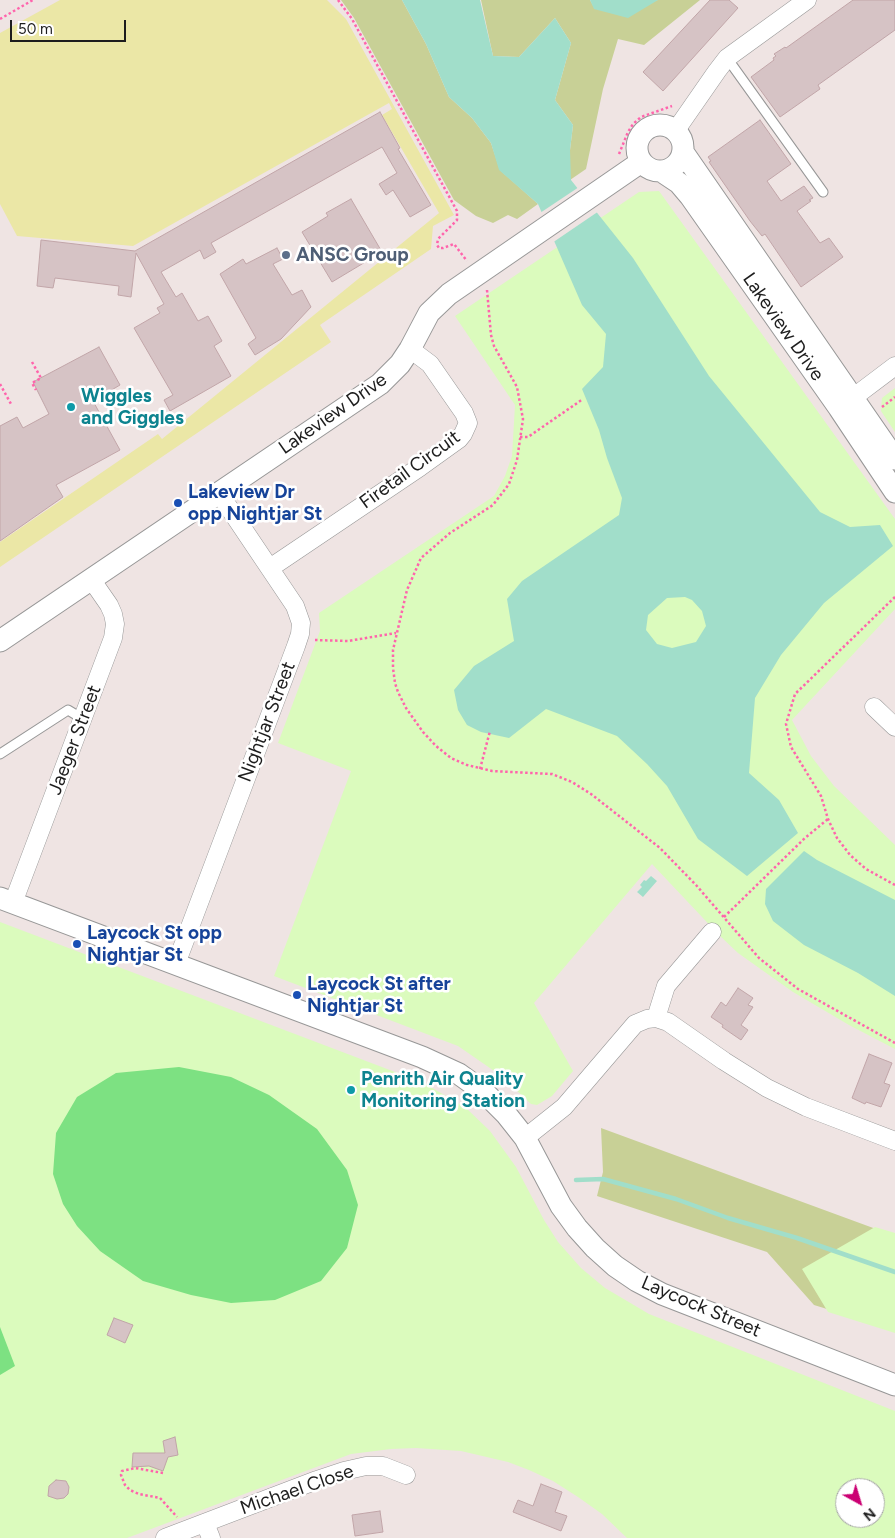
<!DOCTYPE html>
<style>
body{margin:0}
#map{position:relative;width:895px;height:1538px;overflow:hidden;background:#efe4e3;font-family:Figtree,sans-serif}
canvas{display:block}
.north{position:absolute;left:835px;top:1478px;width:50px;height:50px;box-sizing:border-box;background:#fff;border:1px solid #a5a5a5;border-radius:50%;rotate:141deg;font-size:14px;font-weight:700;line-height:20px;text-align:center;color:#1d1d1d}
.north::after{content:'';display:block;margin:auto;width:18px;height:22px;background:#cb0073;clip-path:polygon(50% 0,100% 100%,50% 72%,0 100%)}
.scale{position:absolute;left:10px;top:20px;width:116px;height:22px;box-sizing:border-box;border:2px solid #1d1d1d;border-top:0;padding-left:6px;font-size:15px;line-height:18px;white-space:nowrap;color:#1d1d1d;-webkit-text-stroke:4px #fff;paint-order:stroke}
</style>
<div id="map">
<canvas width="895" height="1538"></canvas>
<div class="north">N</div>
<div class="scale">50 m</div>
</div>
<script>
const c = document.querySelector('canvas').getContext('2d');
c.lineJoin = 'round';
function fill(path, color) {
  c.fillStyle = color;
  c.fill(path, 'evenodd');
}
function poly(rows) {
  const path = new Path2D();
  for (const r of rows) {
    if (r.length === 3) {
      path.moveTo(r[0] + r[2], r[1]);
      path.arc(r[0], r[1], r[2], 0, 2 * Math.PI);
      continue;
    }
    path.moveTo(r[0], r[1]);
    for (let i = 2; i < r.length; i += 2) path.lineTo(r[i], r[i + 1]);
  }
  return path;
}
function strokePath(path, color, width, dash) {
  c.strokeStyle = color;
  c.lineWidth = width;
  c.lineCap = dash ? 'butt' : 'round';
  c.setLineDash(dash || []);
  c.stroke(path);
}
function label(font, color, halo, rows, align = 'center') {
  c.font = font + ' Figtree,sans-serif';
  c.lineWidth = 5;
  c.setLineDash([]);
  c.textBaseline = 'middle';
  c.strokeStyle = halo;
  c.fillStyle = color;
  for (const [text, x, y, turn = 0] of rows) {
    c.save();
    c.translate(x, y);
    c.rotate((+turn || 0) * Math.PI / 180);
    c.textAlign = isNaN(turn) ? turn : align;
    if (halo) c.strokeText(text, 0, 0);
    c.fillText(text, 0, 0);
    c.restore();
  }
}
fill(poly([
 [60,0,327,0,346,19,454,215,433,226,431,249,320,325,331,342,0,567,0,542,158,434,162,439,439,213,382,115,392,109,389,103,133,246,17,236,0,204,0,33]
]), '#ebe7a6');
fill(poly([
 [341,0,402,0,426,44,449,97,472,118,491,143,500,170,538,204,517,219,508,215,493,223,476,216,454,200,354,18],
 [481,0,590,0,595,9,658,0,700,0,644,45,618,39,603,89,586,169,570,180,570,150,573,125,555,100,571,43,555,18,519,57,493,56],
 [601,1128,895,1236,895,1330,814,1305,767,1252,597,1196,603,1172]
]), '#c8d096');
fill(poly([
 [659,191,895,519,895,609,792,720,811,756,834,786,895,845,895,1049,849,1025,793,992,738,953,719,935,652,864,534,1003,573,1071,552,1096,537,1105,531,1104,500,1075,458,1046,274,976,351,771,278,743,320,631,319,613,494,496,505,476,512,456,515,405,455,316,639,192],
 [895,388,895,432,881,411,882,398],
 [0,922,424,1083,466,1108,490,1131,516,1167,544,1220,558,1242,581,1268,605,1288,649,1314,895,1411,895,1538,627,1538,602,1514,578,1497,553,1481,529,1470,508,1462,461,1451,416,1448,391,1449,351,1454,127,1538,0,1538],
 [845,1488,875,1488,875,1518,845,1518],
 [875,1227,895,1233,895,1333,828,1312,802,1269]
]), '#dbfbbd');
fill(poly([
 [179,1067,231,1077,269,1095,317,1129,347,1170,358,1205,347,1248,321,1281,275,1300,231,1303,191,1295,143,1281,100,1251,77,1226,63,1204,53,1174,56,1133,77,1097,116,1073],
 [0,1327,15,1366,0,1375]
]), '#7de182');
fill(poly([
 [402,0,480,0,493,56,519,57,555,18,571,43,555,100,573,125,570,150,571,180,633,258,709,376,820,512,850,527,880,525,893,546,824,603,781,655,755,698,749,773,779,800,798,833,747,876,698,839,667,786,647,764,617,736,546,709,509,738,481,732,467,725,458,710,454,690,474,666,514,641,507,599,522,581,619,515,622,498,607,458,599,430,582,389,603,367,606,334,582,305,538,204,499,170,491,143,472,118,449,97,426,44],
 [685,597,692,600,702,611,706,626,696,642,672,648,657,644,646,630,648,615,667,598],
 [590,0,658,0,628,18,594,9],
 [804,851,817,860,895,900,895,996,858,973,804,945,773,921,765,904,766,889],
 [651,876,657,881,643,897,637,892,642,887,640,885,644,880,646,881]
]), '#a1deca');
fill(poly([
 [579,187,599,211,552,243,540,213]
]), '#efe4e3');
strokePath(poly([
 [576,1180,603,1179,676,1199,728,1218,797,1238,895,1272]
]), '#a1deca', 4.5);
const building = poly([
 [710,0,729,0,738,8,663,91,643,72,710,0],
 [853,0,895,0,895,30,818,85,820,89,780,117,751,77,774,60,773,58,776,56,774,54,785,47,786,48,853,0],
 [380,112,400,148,398,149,431,205,410,217,393,190,386,195,379,184,397,173,382,147,211,243,216,252,204,259,200,250,161,272,176,297,182,293,198,321,208,316,222,341,214,346,231,376,170,411,164,400,173,395,134,328,160,313,157,308,164,304,136,253,131,297,118,295,119,286,55,278,53,288,37,286,41,240,135,251,380,112],
 [760,120,791,164,767,181,781,201,804,186,813,198,809,200,811,201,797,211,820,243,829,238,843,257,801,287,765,234,762,236,750,221,709,162,711,161,708,157,760,120],
 [351,199,382,252,332,282,302,232,328,216,326,213,351,199],
 [277,248,283,259,273,264,292,295,302,290,311,307,281,339,255,355,248,344,256,338,220,274,243,259,246,264,277,248],
 [99,347,120,385,93,401,120,450,56,485,63,497,0,541,0,426,17,417,23,428,49,414,33,382,99,347],
 [738,988,753,998,748,1005,753,1007,741,1025,748,1030,741,1040,722,1027,723,1025,711,1017,721,1002,726,1006,738,988],
 [869,1054,892,1063,884,1083,890,1085,881,1107,866,1102,865,1104,852,1098,869,1054],
 [114,1318,133,1325,125,1343,107,1335,114,1318],
 [175,1437,178,1455,168,1457,163,1471,149,1466,132,1467,133,1453,165,1453,163,1441,175,1437],
 [56,1480,66,1481,69,1487,68,1494,64,1498,57,1499,48,1496,49,1486,56,1480],
 [541,1484,562,1492,555,1512,567,1516,561,1531,513,1512,518,1500,533,1506,541,1484],
 [380,1511,383,1532,355,1536,352,1515,380,1511]
]);
fill(building, '#d6c3c5');
strokePath(building, '#c1a5a8', 1);
const service = poly([
 [727,58,823,192],
 [0,754,68,710,83,719]
]);
const minor = poly([
 [676,130,717,71,727,58,807,0],
 [842,406,895,366],
 [270,568,420,467,459,439,463,434,468,423,464,413,430,364,410,349],
 [874,707,895,727],
 [13,903,113,638,115,624,113,614,109,605,91,579],
 [176,964,296,646,300,634,301,623,295,606,219,493],
 [656,1018,666,986,712,932],
 [525,1138,564,1107,635,1024,647,1019,656,1018,668,1022,724,1061,767,1088,806,1107,895,1141],
 [205,1523,211,1538],
 [165,1538,317,1480,344,1471,366,1466,383,1466,406,1475]
]);
const tertiary = poly([
 [660,148,23],
 [683,152,895,459],
 [661,171,679,183,690,196,839,408,895,492],
 [0,641,380,384,400,364,410,349,429,313,449,294,641,162],
 [0,898,422,1057,459,1074,484,1092,506,1114,525,1138,561,1206,577,1228,595,1248,615,1266,637,1281,662,1294,895,1385]
]);
strokePath(service, '#979797', 11);
strokePath(minor, '#979797', 19);
strokePath(tertiary, '#979797', 23);
strokePath(poly([
 [338,0,352,19,457,211,457,220,438,239,437,245,439,248,443,248,454,244,467,261],
 [0,19,33,0],
 [619,154,628,132,633,124,641,117,672,106],
 [487,290,491,335,494,346,517,387,523,419,517,460,509,484,493,505,450,533,421,558,407,590,393,650,393,668,395,683,398,692,406,708,423,732,436,746,451,758,467,765,492,771,552,774,572,782,591,794,660,848,696,885,759,958,798,989,895,1043],
 [32,362,41,378,32,383,36,390],
 [0,384,11,404],
 [882,407,895,397],
 [520,437,528,437,583,399],
 [895,597,795,694,786,724,791,747,821,796,828,819,837,838,850,855,866,869,895,885],
 [315,640,348,641,396,633],
 [480,769,490,731],
 [724,917,805,838,828,819],
 [163,1473,135,1468,122,1471,121,1475,125,1485,130,1490,139,1494,160,1498,177,1517]
]), '#ff64ac', 2.5, [2.5, 2.5]);
strokePath(service, '#fff', 9);
strokePath(minor, '#fff', 18);
strokePath(tertiary, '#fff', 21);
for (const [x, y, r, color] of [
 [286,255,5,"#5c6f8a"],
 [71,407,5,"#0f9aa8"],
 [178,503,5,"#1a4fb4"],
 [77,944,5,"#1a4fb4"],
 [297,995,5,"#1a4fb4"],
 [351,1090,5,"#0f9aa8"]
]) {
  const dot = new Path2D();
  dot.arc(x, y, r, 0, 2 * Math.PI);
  c.fillStyle = color;
  c.fill(dot);
  strokePath(dot, '#fff', 2);
}
label('bold 19px', '#4e5e75', '#fff', [
 ["ANSC Group",296,255]
], 'left');
label('19px', '#1d1d1d', '#fff', [
 ["Lakeview Drive",783,327,55],
 ["Lakeview Drive",333,414,-35],
 ["Firetail Circuit",410,470,-36],
 ["Nightjar Street",267,722,-69],
 ["Jaeger Street",75,740,-69],
 ["Laycock Street",701,1307,23],
 ["Michael Close",297,1490,-19]
]);
label('bold 19px', '#0d838f', '#fff', [
 ["Wiggles",81,396],
 ["and Giggles",81,418],
 ["Penrith Air Quality",361,1079],
 ["Monitoring Station",361,1101]
], 'left');
label('bold 19px', '#164399', '#fff', [
 ["Lakeview Dr",188,492],
 ["opp Nightjar St",188,514],
 ["Laycock St opp",87,933],
 ["Nightjar St",87,955],
 ["Laycock St after",307,984],
 ["Nightjar St",307,1006]
], 'left');
</script>
